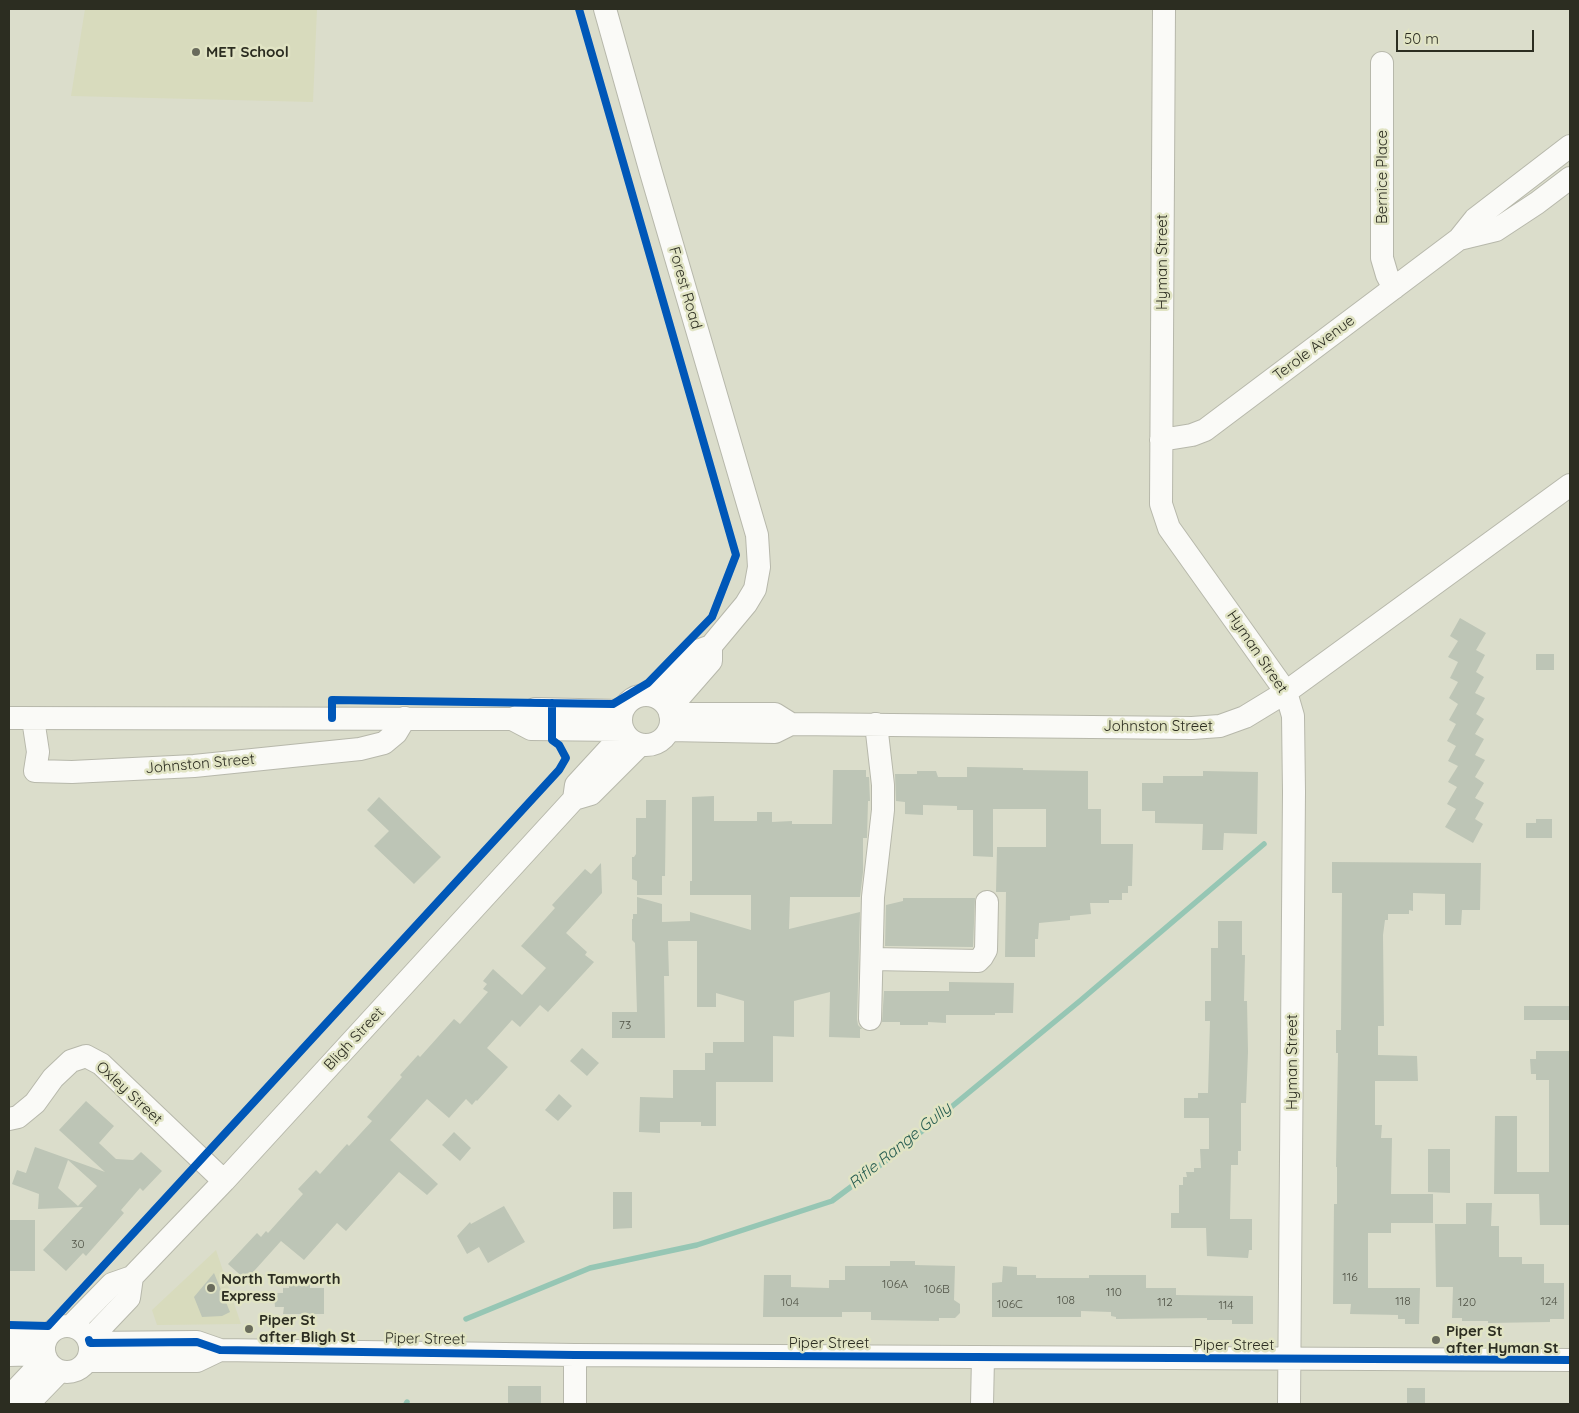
<!DOCTYPE html>
<style>
body{margin:0}
#map{position:relative;width:1579px;height:1413px;overflow:hidden;background:#dbddcb;font-family:Quicksand,sans-serif}
canvas{display:block}
.frame{position:absolute;inset:0;border:10px solid #2c2d21;pointer-events:none}
.scale{position:absolute;left:1396px;top:30px;width:138px;height:22px;box-sizing:border-box;border:2px solid #2c2d21;border-top:0;padding-left:6px;font-size:15px;line-height:18px;white-space:nowrap;color:#2c2d21;-webkit-text-stroke:4px #e1e4c4;paint-order:stroke}
</style>
<div id="map">
<canvas width="1579" height="1413"></canvas>
<div class="frame"></div>
<div class="scale">50 m</div>
</div>
<script>
const c = document.querySelector('canvas').getContext('2d');
c.lineJoin = 'round';
function fill(path, color) {
  c.fillStyle = color;
  c.fill(path, 'evenodd');
}
function poly(rows) {
  const path = new Path2D();
  for (const r of rows) {
    if (r.length === 3) {
      path.moveTo(r[0] + r[2], r[1]);
      path.arc(r[0], r[1], r[2], 0, 2 * Math.PI);
      continue;
    }
    path.moveTo(r[0], r[1]);
    for (let i = 2; i < r.length; i += 2) path.lineTo(r[i], r[i + 1]);
  }
  return path;
}
function strokePath(path, color, width, dash) {
  c.strokeStyle = color;
  c.lineWidth = width;
  c.lineCap = dash ? 'butt' : 'round';
  c.setLineDash(dash || []);
  c.stroke(path);
}
function label(font, color, halo, rows, align = 'center') {
  c.font = font + ' Quicksand,sans-serif';
  c.lineWidth = 5;
  c.setLineDash([]);
  c.textBaseline = 'middle';
  c.strokeStyle = halo;
  c.fillStyle = color;
  for (const [text, x, y, turn = 0] of rows) {
    c.save();
    c.translate(x, y);
    c.rotate((+turn || 0) * Math.PI / 180);
    c.textAlign = isNaN(turn) ? turn : align;
    if (halo) c.strokeText(text, 0, 0);
    c.fillText(text, 0, 0);
    c.restore();
  }
}
fill(poly([
 [85,9,317,9,313,102,71,96],
 [216,1250,241,1324,157,1325,152,1310]
]), '#d8dbbd');
strokePath(poly([
 [466,1319,590,1268,697,1245,832,1201,887,1160,1081,1000,1264,844],
 [406,1404,407,1402]
]), '#96c6b4', 5.5);
fill(poly([
 [1460,618,1486,633,1476,650,1485,655,1476,672,1484,677,1475,693,1485,698,1476,714,1484,719,1475,734,1484,739,1475,755,1485,760,1475,777,1484,783,1475,798,1484,803,1475,819,1483,824,1473,843,1445,827,1456,809,1447,804,1457,787,1448,782,1458,766,1448,761,1456,746,1447,741,1456,724,1449,720,1458,704,1449,698,1458,682,1450,678,1458,662,1448,657,1458,641,1450,636],
 [1536,654,1554,654,1554,670,1536,670],
 [967,767,1023,768,1023,770,1088,771,1088,809,1101,809,1101,844,1133,844,1132,886,1128,886,1128,893,1122,893,1122,900,1109,900,1109,903,1090,903,1091,914,1070,916,1070,920,1039,923,1038,939,1035,939,1035,957,1005,957,1006,892,996,892,997,847,1046,847,1046,809,993,809,993,857,973,856,973,810,957,810,957,806,923,805,923,815,905,814,905,802,896,801,895,774,917,774,917,771,936,771,938,777,967,777],
 [833,770,866,770,866,777,869,777,870,801,868,801,867,838,863,838,863,872,860,897,790,897,789,929,860,912,857,1019,858,1025,862,1029,860,1029,860,1038,829,1037,830,992,794,1001,794,1037,773,1036,773,1082,716,1082,716,1126,701,1126,701,1122,660,1122,660,1133,639,1132,640,1097,673,1098,673,1070,705,1070,705,1053,713,1053,713,1042,744,1042,744,1001,716,993,716,1007,697,1007,697,941,668,941,669,976,664,976,665,1038,612,1038,612,1012,637,1012,635,943,632,940,632,919,633,919,633,914,637,914,637,897,662,904,662,922,690,921,690,912,751,930,751,895,690,895,690,881,692,881,692,797,714,796,714,821,757,821,757,812,772,812,772,822,792,821,792,824,832,824],
 [1203,771,1258,772,1257,834,1224,833,1223,850,1202,850,1203,824,1155,823,1155,811,1142,811,1142,783,1163,783,1163,776,1203,776],
 [379,797,441,857,414,884,374,846,389,831,367,810],
 [646,800,666,800,665,876,662,876,662,895,637,895,637,881,632,879,632,857,634,857,636,854,636,818,646,818],
 [1536,819,1552,819,1552,838,1526,838,1526,823,1536,823],
 [1332,862,1481,863,1480,910,1462,910,1461,925,1445,925,1445,894,1413,893,1413,911,1409,910,1409,914,1388,914,1388,920,1385,920,1383,935,1384,1026,1378,1026,1378,1055,1417,1056,1418,1081,1375,1081,1375,1125,1382,1125,1381,1138,1392,1138,1391,1194,1433,1194,1433,1223,1391,1223,1391,1233,1368,1233,1368,1288,1420,1288,1419,1324,1405,1324,1405,1319,1398,1319,1398,1315,1350,1314,1351,1304,1333,1304,1334,1204,1337,1204,1337,1167,1336,1167,1338,1053,1336,1053,1336,1030,1341,1030,1342,893,1332,893],
 [601,863,602,893,566,933,587,952,585,955,594,962,548,1012,540,1005,520,1027,512,1020,487,1048,508,1067,477,1101,476,1100,472,1105,466,1099,449,1118,427,1099,390,1140,438,1184,427,1195,399,1172,346,1231,337,1223,304,1260,281,1241,246,1280,228,1264,257,1233,261,1237,266,1231,268,1233,303,1194,298,1189,316,1170,320,1174,347,1144,349,1146,372,1121,367,1117,402,1077,400,1075,418,1055,420,1057,454,1019,460,1024,488,992,483,989,487,984,483,981,493,969,522,995,546,968,521,946,555,908,552,905,585,869,591,874],
 [903,898,975,898,973,947,885,946,886,905,903,901],
 [1218,921,1242,921,1242,955,1245,955,1244,1001,1247,1001,1248,1052,1246,1103,1241,1103,1241,1151,1238,1151,1238,1165,1231,1165,1230,1219,1252,1219,1252,1250,1249,1250,1248,1258,1207,1256,1206,1228,1171,1228,1171,1213,1179,1213,1179,1185,1183,1185,1183,1177,1187,1177,1186,1172,1194,1172,1194,1168,1201,1168,1200,1149,1209,1149,1209,1118,1184,1118,1184,1098,1198,1098,1198,1093,1208,1093,1210,1021,1205,1021,1205,1001,1211,1001,1211,948,1218,948],
 [949,982,1014,983,1013,1013,995,1013,995,1015,946,1015,946,1023,928,1022,928,1025,900,1025,900,1022,882,1022,884,991,949,991],
 [1524,1006,1570,1006,1570,1020,1524,1020],
 [582,1048,599,1063,587,1076,570,1061],
 [1536,1051,1570,1051,1570,1225,1540,1225,1539,1194,1494,1194,1495,1116,1517,1116,1517,1172,1549,1172,1549,1080,1536,1080,1536,1074,1531,1074,1530,1059,1536,1059],
 [559,1094,572,1106,558,1121,545,1110],
 [86,1101,114,1126,99,1143,116,1159,133,1160,141,1152,162,1171,143,1191,140,1188,121,1210,124,1213,86,1256,83,1253,66,1271,43,1250,83,1207,38,1209,39,1194,12,1184,17,1170,26,1173,35,1147,105,1172,59,1130],
 [68,1160,97,1186,78,1206,58,1188],
 [454,1132,471,1148,460,1161,442,1145],
 [1428,1149,1450,1149,1450,1193,1428,1192],
 [613,1192,632,1192,632,1228,613,1229],
 [1466,1203,1492,1203,1491,1226,1499,1226,1499,1257,1522,1257,1522,1264,1544,1264,1544,1283,1564,1283,1564,1319,1550,1319,1550,1322,1488,1323,1488,1321,1462,1321,1462,1318,1452,1318,1453,1287,1436,1287,1435,1224,1466,1224],
 [504,1206,525,1242,488,1263,479,1247,467,1254,457,1236,470,1222,471,1224],
 [10,1220,35,1220,35,1271,10,1271],
 [890,1261,915,1261,915,1265,955,1266,954,1300,960,1304,960,1313,955,1318,939,1318,939,1321,871,1320,871,1312,842,1312,842,1317,763,1317,764,1275,791,1275,791,1287,829,1288,829,1280,845,1280,845,1266,890,1266],
 [1003,1266,1017,1267,1017,1275,1036,1275,1036,1278,1089,1278,1089,1275,1146,1275,1146,1288,1176,1288,1176,1295,1253,1296,1253,1324,1232,1324,1232,1320,1207,1320,1207,1318,1116,1319,1116,1317,1111,1316,1111,1312,1081,1311,1081,1317,992,1317,992,1283,1002,1282],
 [214,1273,230,1312,222,1316,202,1317,194,1297],
 [289,1284,310,1284,310,1288,324,1288,324,1314,283,1314,284,1307,275,1307,274,1293,283,1293,283,1288,289,1288],
 [508,1386,541,1386,541,1404,508,1404],
 [1407,1388,1425,1388,1425,1404,1407,1404]
]), '#bdc5b6');
const minor = poly([
 [605,9,650,169,757,535,759,567,755,589,746,604,711,646,697,651,654,696],
 [1164,9,1161,504,1169,528,1286,692,1293,716,1294,792,1289,1404],
 [1382,63,1382,258,1387,275,1394,288],
 [1459,239,1496,230,1537,203,1570,178],
 [1161,440,1192,435,1205,430,1459,239,1475,219,1570,146],
 [646,720,25],
 [669,709,711,661,711,646],
 [670,714,775,714,791,724],
 [9,718,512,719,535,709,622,711],
 [33,719,38,752,35,771,72,772,194,766,360,749,384,743,396,733,405,718],
 [512,719,531,729,622,730],
 [669,730,775,732,791,724,1192,728,1220,726,1245,717,1286,692,1570,485],
 [574,799,576,785,611,747,624,734],
 [873,959,978,961,982,957,986,950,987,902],
 [870,1019,873,897,883,810,883,785,876,724],
 [9,1119,18,1117,35,1103,53,1078,71,1061,86,1056,101,1064,224,1181],
 [67,1349,23],
 [71,1326,112,1284,132,1277,224,1181,574,799,591,794,640,745],
 [9,1338,47,1337],
 [89,1340,129,1298,132,1277],
 [90,1343,197,1342,220,1350,575,1355,1570,1360],
 [9,1355,44,1354],
 [87,1361,197,1361,220,1350],
 [9,1400,10,1396,46,1358],
 [28,1404,60,1371],
 [575,1404,575,1355],
 [982,1404,983,1358]
]);
strokePath(minor, '#b7b8ab', 24);
strokePath(minor, '#fafaf7', 22);
strokePath(poly([
 [332,718,332,700,613,704,648,683,712,617,736,555,579,9],
 [9,1325,48,1326,559,770,566,758,559,745,552,740,552,703],
 [89,1340,90,1343,197,1342,220,1350,575,1355,1570,1360]
]), '#0057b8', 8);
for (const [x, y, r, color] of [
 [196,52,5,"#696b5c"],
 [211,1288,5,"#696b5c"],
 [249,1329,5,"#696b5c"],
 [1436,1340,5,"#696b5c"]
]) {
  const dot = new Path2D();
  dot.arc(x, y, r, 0, 2 * Math.PI);
  c.fillStyle = color;
  c.fill(dot);
  strokePath(dot, '#e1e4c4', 2);
}
label('12px', '#505346', null, [
 ["73",625,1025],
 ["30",78,1244],
 ["116",1350,1277],
 ["106A",895,1284],
 ["106B",937,1289],
 ["110",1114,1292],
 ["108",1066,1300],
 ["118",1403,1301],
 ["124",1549,1301],
 ["104",790,1302],
 ["112",1165,1302],
 ["120",1467,1302],
 ["106C",1010,1304],
 ["114",1226,1305]
]);
label('bold 15px', '#2c2d21', '#e1e4c4', [
 ["MET School",206,52],
 ["North Tamworth",221,1279],
 ["Express",221,1296],
 ["Piper St",259,1320],
 ["after Bligh St",259,1337],
 ["Piper St",1446,1331],
 ["after Hyman St",1446,1348]
], 'left');
label('15px', '#2c2d21', '#e1e4c4', [
 ["Bernice Place",1382,177,-90],
 ["Hyman Street",1162,262,-90],
 ["Forest Road",685,288,74],
 ["Terole Avenue",1314,348,-37],
 ["Hyman Street",1257,652,56],
 ["Johnston Street",1158,726],
 ["Johnston Street",200,764,-5],
 ["Bligh Street",354,1039,-47],
 ["Hyman Street",1292,1062,-90],
 ["Oxley Street",129,1093,43],
 ["Piper Street",425,1339,1],
 ["Piper Street",829,1343],
 ["Piper Street",1234,1345]
]);
label('italic 16px', '#255c50', '#e1e4c4', [
 ["Rifle Range Gully",900,1146,-39]
]);
</script>
